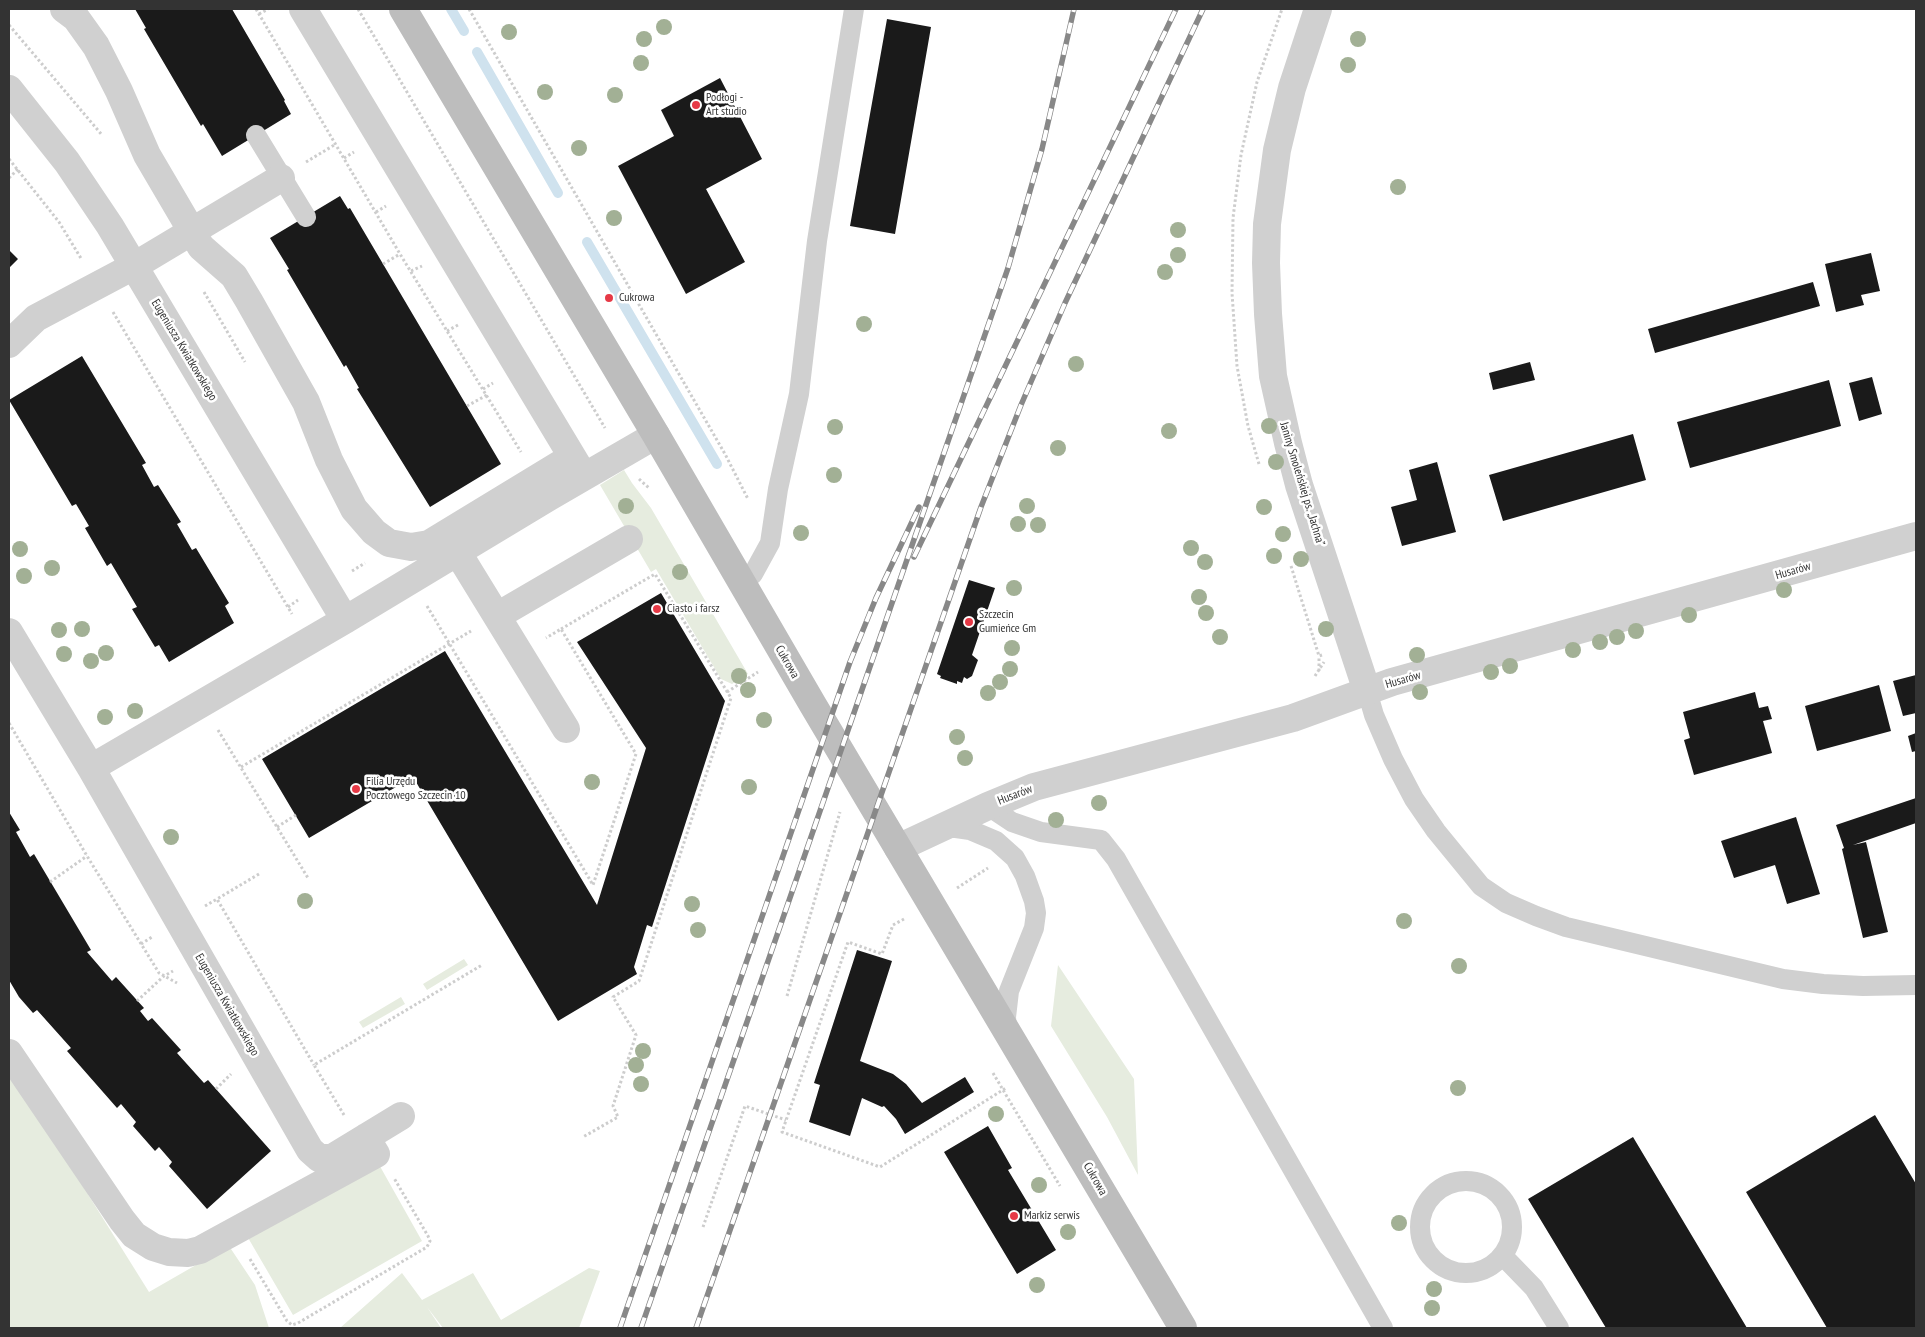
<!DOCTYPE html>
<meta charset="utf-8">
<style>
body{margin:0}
#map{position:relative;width:1925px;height:1337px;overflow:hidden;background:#fff;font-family:"PT Sans Narrow",sans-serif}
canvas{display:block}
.frame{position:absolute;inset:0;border:10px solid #333;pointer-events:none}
</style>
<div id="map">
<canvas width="1925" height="1337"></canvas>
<div class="frame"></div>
</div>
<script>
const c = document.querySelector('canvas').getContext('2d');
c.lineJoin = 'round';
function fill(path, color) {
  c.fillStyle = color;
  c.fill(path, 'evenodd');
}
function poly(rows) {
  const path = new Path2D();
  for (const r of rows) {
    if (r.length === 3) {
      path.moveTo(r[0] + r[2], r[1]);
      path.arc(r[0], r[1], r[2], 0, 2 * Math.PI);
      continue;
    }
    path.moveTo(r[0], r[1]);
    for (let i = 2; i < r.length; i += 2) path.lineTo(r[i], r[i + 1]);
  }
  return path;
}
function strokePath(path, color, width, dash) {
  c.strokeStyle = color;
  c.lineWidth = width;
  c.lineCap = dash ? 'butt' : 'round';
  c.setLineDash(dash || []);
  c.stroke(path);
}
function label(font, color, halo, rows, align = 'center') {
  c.font = font + ' "PT Sans Narrow",sans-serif';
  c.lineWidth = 5;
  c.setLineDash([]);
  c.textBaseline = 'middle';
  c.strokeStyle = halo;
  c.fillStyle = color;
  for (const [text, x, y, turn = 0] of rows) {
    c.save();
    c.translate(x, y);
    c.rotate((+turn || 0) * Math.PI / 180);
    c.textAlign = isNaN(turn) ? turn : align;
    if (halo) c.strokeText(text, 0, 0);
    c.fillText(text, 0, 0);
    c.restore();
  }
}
fill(poly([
 [624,470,632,483,651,508,748,674,732,684,721,679,656,569,651,572,600,485],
 [464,959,468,965,427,990,423,984],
 [1058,965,1134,1079,1138,1175,1107,1117,1051,1026],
 [401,997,405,1004,363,1028,359,1022],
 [9,1068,149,1292,229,1246,255,1285,269,1328,9,1328],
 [377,1161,422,1241,293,1315,247,1236],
 [589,1268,600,1271,579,1328,443,1328,427,1307,441,1328,340,1328,402,1273,422,1300,473,1273,501,1320]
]), '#e6ecdf');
strokePath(poly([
 [451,9,464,31],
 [477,52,558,193],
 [587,242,717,464]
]), '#cfe2ee', 10);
fill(poly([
 [135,9,232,9,285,100,284,101,291,114,222,156,203,124,201,126,144,29,146,28],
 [887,19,931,27,895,234,850,226],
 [720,78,762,159,706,189,745,262,686,294,618,166,674,136,661,110],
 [340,196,348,209,350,208,501,464,430,507,357,389,359,388,346,365,344,367,287,270,289,269,270,238],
 [9,250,18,259,9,268],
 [1871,253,1880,291,1861,295,1864,305,1836,312,1825,264],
 [1813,282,1820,306,1655,353,1648,329],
 [82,356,146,463,142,465,154,487,158,485,181,522,177,524,192,550,196,548,229,603,225,606,234,623,169,662,159,645,155,647,132,609,137,607,111,563,107,566,85,528,89,526,76,504,72,506,9,400],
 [1530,362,1535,380,1493,390,1489,373],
 [1872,377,1882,414,1859,421,1849,383],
 [1829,380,1841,426,1690,468,1677,422],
 [1633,434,1646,480,1503,521,1489,475],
 [1437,462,1456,532,1402,546,1391,507,1417,500,1409,470],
 [969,580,995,588,972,655,978,660,972,676,967,679,964,677,962,683,957,681,957,684,940,678,941,676,937,674],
 [661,593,725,701,652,927,647,925,634,967,637,974,558,1021,413,777,309,838,262,759,445,651,597,905,646,748,577,642],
 [1916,675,1916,713,1903,716,1893,681],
 [1879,685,1891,731,1817,751,1805,706],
 [1755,692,1759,708,1768,706,1772,719,1763,721,1772,753,1694,775,1684,740,1690,738,1683,712],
 [1916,733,1916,751,1912,752,1908,736],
 [1916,798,1916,823,1853,845,1866,842,1888,932,1863,938,1842,849,1844,848,1836,825],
 [9,812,20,830,16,832,30,857,34,854,91,950,87,952,112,981,116,977,144,1008,140,1011,148,1021,152,1018,181,1050,177,1053,204,1083,208,1080,271,1151,207,1209,169,1166,172,1162,159,1147,155,1151,133,1126,136,1122,121,1104,117,1108,67,1051,71,1048,37,1010,33,1013,19,997,9,980],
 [1796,817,1820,894,1787,904,1775,865,1734,878,1721,841],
 [857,950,892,961,860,1061,893,1074,906,1084,922,1103,965,1077,974,1092,905,1134,896,1119,884,1106,882,1107,862,1098,850,1136,809,1122,820,1085,814,1083],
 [1875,1115,1916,1184,1916,1328,1827,1328,1746,1192],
 [988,1126,1012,1168,1008,1170,1056,1250,1017,1274,944,1152],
 [1633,1137,1747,1328,1606,1328,1528,1199]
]), '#1a1a1a');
strokePath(poly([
 [256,9,400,254,521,452],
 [358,9,605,428],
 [469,9,725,454,748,499],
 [259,14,268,9],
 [9,25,102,135],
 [344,158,354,152],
 [9,159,59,222,82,260],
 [306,162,336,144],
 [9,178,18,169],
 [376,212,386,206],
 [383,264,400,254],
 [411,271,422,266],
 [204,292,245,362],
 [113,312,292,614],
 [447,331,458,325],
 [483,389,493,383],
 [467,406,487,395],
 [1259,464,1248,426,1237,366,1232,293,1233,218,1241,155,1257,82,1282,9],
 [639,479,649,488],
 [1291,566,1319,656,1322,655],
 [352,571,365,563],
 [427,606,593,885,636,754,561,629,546,638],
 [288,607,298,600],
 [561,629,655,574,731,698,639,981,613,997,636,1035,613,1106,618,1117,583,1137],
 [1319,671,1319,656],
 [1315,676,1324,662],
 [727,692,758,672],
 [9,723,87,856,159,973,177,983],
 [218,730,308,878],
 [241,767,471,631],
 [277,827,296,815],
 [259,874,217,899,314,1065],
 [50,882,87,856],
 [957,888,988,868],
 [205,906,217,899],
 [904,919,893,925,882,954,848,942,782,1132,880,1167,1006,1088],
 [141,944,152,937],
 [787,996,840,812],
 [137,1001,164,976,173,971],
 [993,1073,1060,1186],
 [216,1089,231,1074],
 [344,1115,314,1065,482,965],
 [703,1227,745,1106,786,1120],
 [250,1259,287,1321,292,1325,298,1323,427,1247,430,1241,428,1236,394,1178]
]), '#cdcdcd', 3, [2.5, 2.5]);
strokePath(poly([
 [256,135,306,217],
 [741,584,753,574,770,543,778,489,799,394,817,241,854,9],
 [1367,691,1374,715,1393,759,1414,799,1436,831,1481,886,1506,903,1536,916,1566,927,1783,979,1823,984,1863,986,1916,985],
 [988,806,1012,822,1041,832,1101,840,1116,859,1383,1328],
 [943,828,956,828,970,830,996,841,1015,858,1025,876,1034,901,1036,913,1034,928,1009,991,1006,1017,1007,1030],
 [1466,1227,46],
 [1503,1256,1534,1288,1559,1328]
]), '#d0d0d0', 20);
strokePath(poly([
 [64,9,76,18,96,46,119,91,147,155,201,247,234,276,249,301,306,402,329,460,354,509,374,532,389,543,411,547,429,544,572,457],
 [303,9,582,473],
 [1318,9,1292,88,1277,150,1267,224,1266,263,1268,314,1273,376,1288,443,1299,485,1367,691],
 [9,89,67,162,110,226,345,620],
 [9,344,36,318,134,266,281,178],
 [458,553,566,729],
 [497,616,629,539],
 [9,632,91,768,310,1150,319,1158,332,1158,401,1116],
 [91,768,345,620,549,497,656,435],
 [898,848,988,806,1034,787,1293,718,1392,682,1916,536],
 [9,1053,122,1220,134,1235,153,1247,169,1252,188,1253,200,1250,376,1154,366,1137]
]), '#d0d0d0', 28);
strokePath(poly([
 [403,9,656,435,813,705,1183,1328]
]), '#bdbdbd', 28);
const rail = poly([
 [914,557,1176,9],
 [620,1328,850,662,876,598,919,507],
 [641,1328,1008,268,1042,149,1074,9],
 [696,1328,981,507,1021,405,1065,303,1203,9]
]);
strokePath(rail, '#888', 5.5);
strokePath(rail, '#fff', 4, [11]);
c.fillStyle = '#a2b095';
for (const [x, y] of [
 [664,27],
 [509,32],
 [644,39],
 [1358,39],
 [641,63],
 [1348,65],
 [545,92],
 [615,95],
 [579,148],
 [1398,187],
 [614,218],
 [1178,230],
 [1178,255],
 [1165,272],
 [864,324],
 [1076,364],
 [1269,426],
 [835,427],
 [1169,431],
 [1058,448],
 [1276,462],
 [834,475],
 [626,506],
 [1027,506],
 [1264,507],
 [1018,524],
 [1038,525],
 [801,533],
 [1283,534],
 [1191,548],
 [20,549],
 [1274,556],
 [1301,559],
 [1205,562],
 [52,568],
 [680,572],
 [24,576],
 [1014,588],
 [1784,590],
 [1199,597],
 [1206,613],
 [1689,615],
 [82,629],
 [1326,629],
 [59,630],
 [1636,631],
 [1220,637],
 [1617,637],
 [1600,642],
 [1012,648],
 [1573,650],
 [106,653],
 [64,654],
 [1417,655],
 [91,661],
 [1510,666],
 [1010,669],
 [1491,672],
 [739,676],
 [1000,682],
 [748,690],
 [1420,692],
 [988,693],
 [135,711],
 [105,717],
 [764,720],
 [957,737],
 [965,758],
 [592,782],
 [749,787],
 [1099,803],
 [1056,820],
 [171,837],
 [305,901],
 [692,904],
 [1404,921],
 [698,930],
 [1459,966],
 [643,1051],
 [636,1065],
 [641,1084],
 [1458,1088],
 [996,1114],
 [1039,1185],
 [1399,1223],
 [1068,1232],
 [1037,1285],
 [1434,1289],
 [1432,1308]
]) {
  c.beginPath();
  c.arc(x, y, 8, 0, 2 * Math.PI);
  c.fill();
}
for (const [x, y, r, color] of [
 [696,105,5,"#e63946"],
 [609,298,5,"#e63946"],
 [657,609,5,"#e63946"],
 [969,622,5,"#e63946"],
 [356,789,5,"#e63946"],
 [1014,1216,5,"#e63946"]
]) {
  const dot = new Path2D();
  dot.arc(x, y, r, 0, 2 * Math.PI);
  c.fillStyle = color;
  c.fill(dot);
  strokePath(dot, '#fff', 2);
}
label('12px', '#333', '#fff', [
 ["Podłogi -",706,98],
 ["Art studio",706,112],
 ["Cukrowa",619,298],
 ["Ciasto i farsz",667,609],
 ["Szczecin",979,615],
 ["Gumieńce Gm",979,629],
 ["Filia Urzędu",366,782],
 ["Pocztowego Szczecin 10",366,796],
 ["Markiz serwis",1024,1216]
], 'left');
label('12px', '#333', '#fff', [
 ["Eugeniusza Kwiatkowskiego",184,350,59],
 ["Janiny Smoleńskiej ps. „Jachna”",1302,484,73],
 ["Husarów",1793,571,-16],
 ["Cukrowa",787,662,60],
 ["Husarów",1403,680,-16],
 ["Husarów",1015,795,-21],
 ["Eugeniusza Kwiatkowskiego",227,1005,60],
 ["Cukrowa",1095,1179,60]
]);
</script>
